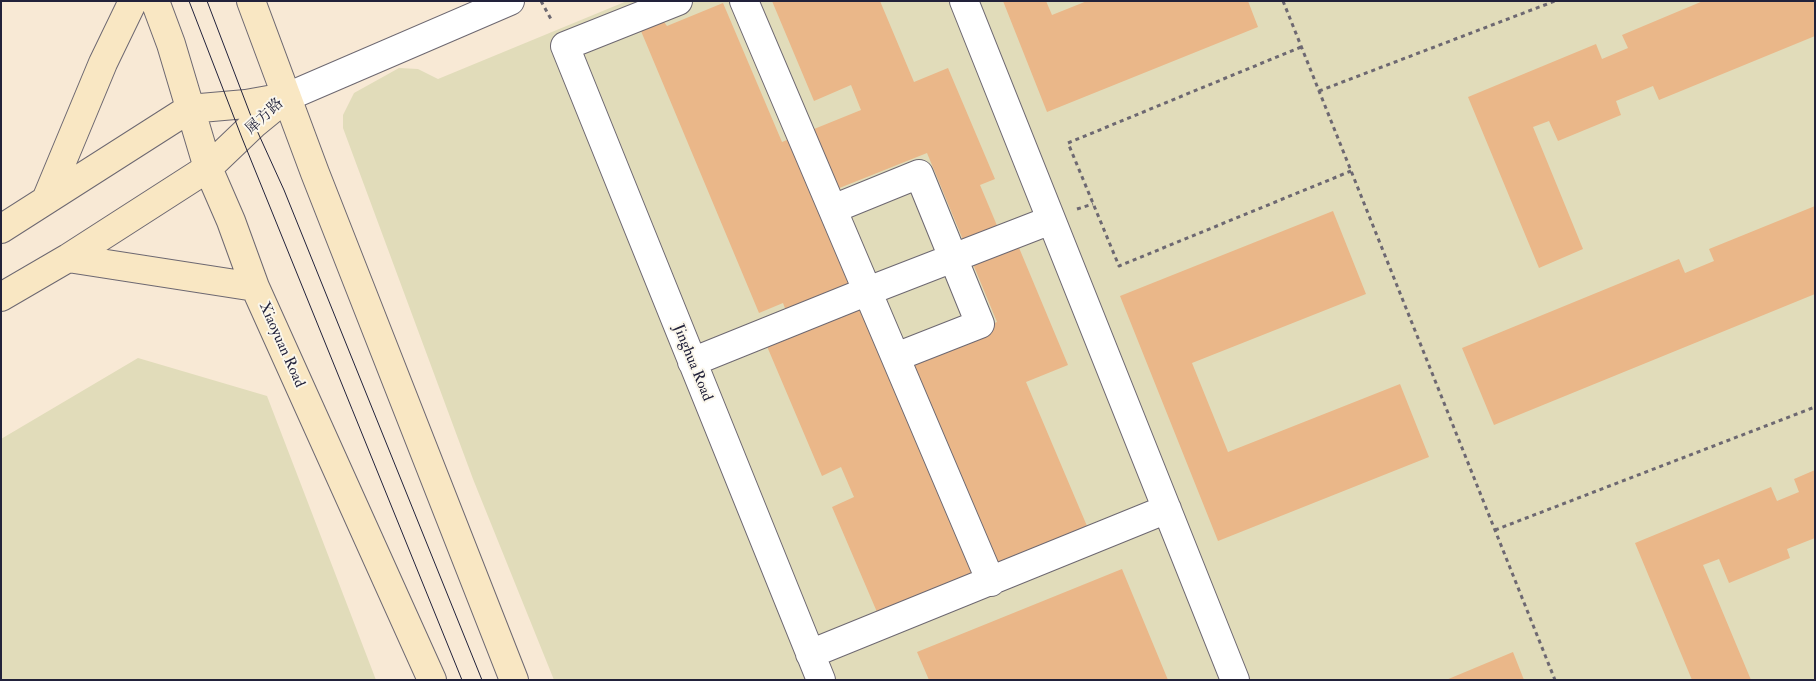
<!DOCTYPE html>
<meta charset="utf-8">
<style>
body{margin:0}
#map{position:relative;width:1816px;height:681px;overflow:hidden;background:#f8e9d5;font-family:"IM FELL Double Pica",serif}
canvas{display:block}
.frame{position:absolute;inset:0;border:2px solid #22223b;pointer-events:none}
</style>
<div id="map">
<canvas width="1816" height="681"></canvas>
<div class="frame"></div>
</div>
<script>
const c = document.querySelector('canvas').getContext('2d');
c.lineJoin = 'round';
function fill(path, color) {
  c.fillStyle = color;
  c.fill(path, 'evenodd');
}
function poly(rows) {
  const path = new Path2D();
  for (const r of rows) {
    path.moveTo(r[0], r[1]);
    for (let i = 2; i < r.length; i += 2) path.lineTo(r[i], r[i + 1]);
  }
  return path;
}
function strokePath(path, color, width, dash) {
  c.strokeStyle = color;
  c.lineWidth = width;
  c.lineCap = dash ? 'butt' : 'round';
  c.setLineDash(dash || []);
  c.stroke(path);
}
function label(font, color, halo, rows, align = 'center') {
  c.font = font + ' "IM FELL Double Pica","Noto Serif SC",serif';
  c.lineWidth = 4;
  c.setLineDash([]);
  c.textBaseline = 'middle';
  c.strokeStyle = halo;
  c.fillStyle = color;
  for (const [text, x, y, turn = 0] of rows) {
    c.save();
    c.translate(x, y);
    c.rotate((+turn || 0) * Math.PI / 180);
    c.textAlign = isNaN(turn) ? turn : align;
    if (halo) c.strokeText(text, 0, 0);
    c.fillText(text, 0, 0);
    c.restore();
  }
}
fill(poly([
 [627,1,1815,1,1815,680,554,680,473,479,343,128,343,115,354,93,399,68,418,69,438,79],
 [138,358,267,396,376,680,1,680,1,439]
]), '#e1dcba');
fill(poly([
 [772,1,880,1,914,82,948,68,995,179,980,185,1006,247,1017,243,1068,365,1026,382,1087,526,899,604,877,612,832,507,854,497,841,467,822,476,766,344,789,319,783,303,759,313,641,31,664,22,667,26,723,3,782,142,861,110,851,85,814,101],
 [927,153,997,322,887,367,817,197],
 [1003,1,1046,1,1052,15,1087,1,1248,1,1258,27,1047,112],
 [1703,1,1815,1,1815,36,1659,100,1653,86,1616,101,1621,115,1558,141,1549,121,1533,127,1583,249,1539,268,1468,97,1596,44,1602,59,1628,48,1622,35],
 [1815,206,1815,294,1494,425,1462,348,1679,259,1685,273,1714,261,1709,249],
 [1333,211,1366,294,1192,363,1228,452,1400,384,1429,457,1218,541,1120,296],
 [1815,470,1815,538,1787,549,1790,558,1729,583,1719,559,1703,565,1751,680,1692,680,1635,543,1771,487,1777,501,1799,492,1794,479],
 [1122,569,1168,680,929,680,917,652],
 [1513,652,1524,680,1446,680]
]), '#eab789');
const street = poly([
 [678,1,565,46,821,680],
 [744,1,991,582],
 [964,1,1235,680],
 [287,97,510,1],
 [833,209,919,174,980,324,896,357],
 [692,362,868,291,1051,220],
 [810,654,1167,509]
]);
const secondary = poly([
 [155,1,171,44,208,168,231,221,255,287,432,680],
 [251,1,315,173,514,680],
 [46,200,103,63,133,1],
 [1,229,189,109,246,104,285,97],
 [68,258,255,287],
 [1,297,68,258,208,168,254,124,287,97]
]);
strokePath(street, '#6d6871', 30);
strokePath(secondary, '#6d6871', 30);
strokePath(poly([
 [541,1,552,21],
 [1283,1,1555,680],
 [1301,47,1068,143,1119,266,1351,171],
 [1319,91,1555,1],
 [1077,209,1093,204],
 [1495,530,1815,407]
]), '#6d6871', 3, [4, 4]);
strokePath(street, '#fff', 28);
strokePath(secondary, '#f9e7c3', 28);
strokePath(poly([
 [189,1,242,138,462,680],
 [207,1,254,124,284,190,482,680]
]), '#22223b', 1);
label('15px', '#22223b', '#fbf7ec', [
 ["犀方路",265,117,-43],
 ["Xiaoyuan Road",281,345,66],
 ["Jinghua Road",692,363,68]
]);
</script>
